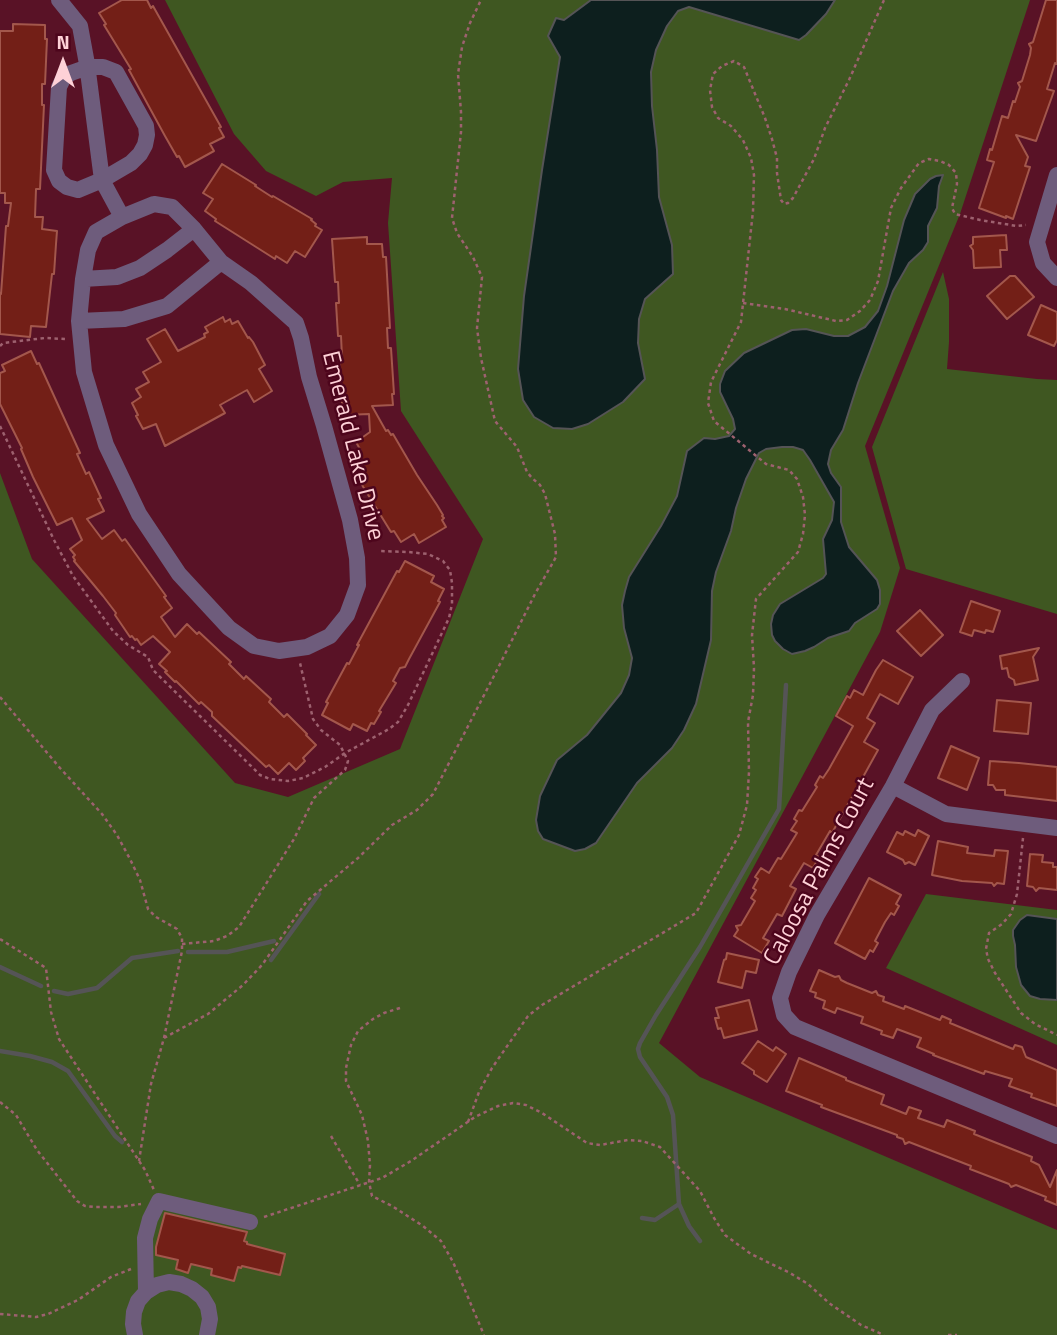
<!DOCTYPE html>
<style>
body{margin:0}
#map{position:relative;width:1057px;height:1335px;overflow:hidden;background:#591226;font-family:"Titillium Web",sans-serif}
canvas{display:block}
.north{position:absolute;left:28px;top:28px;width:70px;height:70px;-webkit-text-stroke:5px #4d051c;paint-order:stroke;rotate:0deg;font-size:19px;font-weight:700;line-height:28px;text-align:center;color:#fed1d7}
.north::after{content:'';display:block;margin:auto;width:24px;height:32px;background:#fed1d7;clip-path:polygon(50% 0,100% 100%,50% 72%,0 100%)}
</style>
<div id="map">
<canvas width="1057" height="1335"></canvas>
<div class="north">N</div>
</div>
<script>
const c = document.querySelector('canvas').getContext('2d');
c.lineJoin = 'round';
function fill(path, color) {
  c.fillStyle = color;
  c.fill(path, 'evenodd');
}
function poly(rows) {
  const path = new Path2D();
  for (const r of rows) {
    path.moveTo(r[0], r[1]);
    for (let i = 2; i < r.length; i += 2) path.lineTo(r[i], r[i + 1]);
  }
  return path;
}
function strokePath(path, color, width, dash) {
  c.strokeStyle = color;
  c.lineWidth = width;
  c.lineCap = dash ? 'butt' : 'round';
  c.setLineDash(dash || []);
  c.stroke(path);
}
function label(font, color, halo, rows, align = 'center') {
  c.font = font + ' "Titillium Web",sans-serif';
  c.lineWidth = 5;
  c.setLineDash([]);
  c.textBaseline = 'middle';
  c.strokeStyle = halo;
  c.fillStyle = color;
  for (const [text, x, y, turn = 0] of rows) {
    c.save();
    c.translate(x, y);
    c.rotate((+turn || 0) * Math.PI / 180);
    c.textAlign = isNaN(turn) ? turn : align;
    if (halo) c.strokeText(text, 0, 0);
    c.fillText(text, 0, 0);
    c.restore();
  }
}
fill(poly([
 [165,0,1030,0,960,214,865,446,900,568,880,632,659,1043,700,1077,1057,1230,1057,1335,0,1335,0,473,32,559,235,783,288,797,400,749,483,539,401,411,388,223,392,178,343,182,316,196,266,171,234,134],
 [943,272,949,299,949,342,947,369,1037,379,1057,380,1057,614,906,569,872,447],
 [926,894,1057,910,1057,1045,886,968]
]), '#3f5721');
const water = poly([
 [591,0,835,0,826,14,806,35,799,40,689,7,678,11,667,26,656,50,651,72,652,106,657,150,659,197,672,245,673,274,645,299,639,319,638,343,645,379,623,402,588,424,572,429,553,428,534,417,523,400,518,369,524,296,542,170,560,57,548,36,556,18,564,20,591,0],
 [943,175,939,186,937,208,928,226,928,242,923,250,909,263,893,291,858,383,843,430,831,450,828,464,831,473,841,487,841,522,849,547,877,580,880,590,880,604,877,609,855,623,849,631,828,638,814,647,805,651,792,654,783,649,775,641,772,635,771,624,773,615,780,604,823,578,826,574,823,539,832,520,834,502,810,460,803,450,793,447,782,447,766,449,759,453,746,479,736,508,731,531,716,572,712,591,711,640,696,704,684,730,672,748,637,783,596,843,585,849,575,851,543,839,538,831,536,820,540,796,557,760,587,735,621,693,629,675,632,658,624,628,622,605,625,591,629,577,661,526,677,496,687,451,704,438,715,439,729,436,735,429,733,419,720,392,720,384,725,371,744,353,792,330,806,329,834,336,848,336,865,327,878,311,887,286,904,220,915,194,930,179,936,176,943,175],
 [1027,915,1057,919,1057,1000,1040,999,1030,996,1021,985,1016,967,1015,945,1013,936,1013,930,1020,920,1027,915]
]);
fill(water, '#0d1f1e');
strokePath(water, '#555456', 2);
strokePath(poly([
 [188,952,227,952,274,941],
 [271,960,319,894],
 [0,967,41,986],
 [54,991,68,994,97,988,132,958,178,951],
 [0,1051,30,1056,52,1062,68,1071,115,1136,122,1142],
 [642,1218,655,1220,679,1204],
 [700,1241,689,1226,679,1204,673,1115,667,1097,640,1057,638,1049,640,1043,656,1015,700,947,779,809,786,685]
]), '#555456', 4.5);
const building = poly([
 [122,0,147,0,151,8,153,6,221,127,219,128,224,137,210,144,214,151,185,167,179,156,177,157,165,136,129,70,131,69,104,25,106,24,99,13,122,0],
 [1046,0,1057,0,1057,64,1055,63,1047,89,1054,91,1036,141,1016,135,1028,157,1025,166,1030,167,1013,219,1006,216,1006,218,979,208,994,162,987,160,990,149,992,150,1002,116,1008,118,1013,101,1015,102,1020,87,1018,83,1022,81,1030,55,1031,48,1029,44,1033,42,1046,0],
 [13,24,45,25,45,39,47,39,45,84,42,84,42,105,44,105,40,189,36,189,35,217,43,217,42,229,57,231,56,244,54,274,52,274,46,327,31,326,30,337,0,334,0,293,1,294,6,226,8,226,11,203,5,203,5,193,0,193,0,31,13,31,13,24],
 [222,164,256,185,255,186,272,197,273,196,312,219,311,220,316,224,315,226,322,230,305,257,295,251,287,263,276,256,275,259,215,221,216,219,205,211,213,199,203,193,222,164],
 [1006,235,1007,250,1000,250,1001,267,974,268,973,250,970,246,973,244,973,237,1006,235],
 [367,237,367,244,382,244,383,257,386,257,390,328,387,328,388,348,391,348,394,394,392,394,393,405,372,406,386,431,388,430,391,435,393,434,417,475,437,505,443,515,442,516,444,518,442,520,446,527,419,543,414,534,401,542,394,531,391,532,354,472,356,471,349,459,361,451,356,442,370,432,369,414,345,415,344,402,342,403,339,357,342,357,341,336,338,336,336,303,339,303,338,282,335,282,332,239,367,237],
 [1010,276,1015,276,1034,297,1007,319,987,296,1010,276],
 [1041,305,1057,312,1057,340,1054,346,1028,335,1041,305],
 [223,317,225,322,230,319,232,324,238,321,248,338,249,337,253,342,265,365,259,369,272,391,254,402,247,390,220,405,225,413,165,446,156,424,143,429,136,416,138,415,132,403,141,397,136,389,149,382,143,372,161,362,147,339,165,329,178,351,205,337,204,334,208,332,205,327,223,317],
 [31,351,37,364,39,363,80,453,77,454,86,474,89,472,101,498,98,499,104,511,87,519,102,539,114,530,122,541,125,539,166,596,164,597,172,608,161,617,175,637,187,624,197,634,199,632,231,662,229,664,244,679,246,676,271,699,269,702,284,717,287,714,307,734,306,735,316,745,303,758,305,761,296,770,289,763,278,774,269,765,266,767,212,716,212,712,201,702,199,704,176,681,175,682,165,672,167,671,159,664,170,652,153,636,141,645,137,639,135,640,132,636,130,637,115,615,116,613,103,596,74,561,75,560,73,557,75,555,70,549,82,540,72,518,57,525,33,477,21,449,22,448,0,404,0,373,5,371,2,365,31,351],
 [405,561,434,576,431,582,444,589,438,601,440,602,409,659,405,667,400,668,393,681,396,683,379,711,381,712,374,724,371,723,367,731,353,724,350,730,322,715,328,703,326,702,347,663,349,664,359,645,357,645,397,571,399,572,405,561],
 [971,601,1000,611,993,632,986,630,985,633,974,630,972,636,960,632,971,601],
 [920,610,943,635,921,656,897,631,920,610],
 [1039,648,1033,657,1038,680,1015,685,1014,680,1009,677,1007,668,1002,669,1000,656,1039,648],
 [883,660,913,677,898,704,880,694,867,718,875,723,864,742,878,750,832,833,830,831,816,855,819,857,813,868,804,863,790,886,796,889,782,916,777,914,763,938,769,941,762,953,734,936,738,930,736,926,741,925,755,901,751,898,756,890,753,888,758,879,755,877,761,868,769,873,778,858,781,859,797,833,791,830,797,821,794,819,799,810,802,811,817,787,815,785,820,776,823,778,829,769,853,726,836,716,847,696,850,698,854,690,863,695,876,670,883,660],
 [997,700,1031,703,1028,734,994,731,997,700],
 [951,746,979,758,967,790,938,778,951,746],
 [990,761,1019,763,1057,767,1057,801,1005,795,1005,790,996,790,993,785,988,785,990,761],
 [918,830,929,836,915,865,909,862,905,864,903,860,887,852,897,832,903,835,905,831,915,836,918,830],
 [938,841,968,847,967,853,994,856,995,850,1008,851,1004,884,997,883,994,886,992,883,962,881,932,875,938,841],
 [1030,854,1043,855,1042,862,1053,863,1053,867,1057,867,1057,890,1039,888,1036,891,1033,887,1027,886,1030,854],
 [869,878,901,895,896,904,899,906,894,915,891,913,885,922,875,941,878,943,873,952,870,950,865,959,835,943,869,878],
 [727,953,759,960,756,973,746,971,742,988,718,982,724,960,726,959,727,953],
 [819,970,835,977,839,976,841,980,847,983,872,993,876,991,878,995,884,997,883,1001,904,1009,905,1006,940,1020,942,1016,951,1020,950,1023,1013,1049,1015,1045,1022,1047,1026,1057,1057,1070,1057,1106,1031,1097,1032,1094,1009,1086,1012,1079,985,1071,984,1074,933,1055,934,1054,917,1047,921,1038,897,1029,893,1038,881,1034,882,1031,861,1023,863,1017,837,1008,835,1013,823,1008,825,1001,815,997,816,993,810,991,819,970],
 [749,1000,757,1030,724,1038,721,1028,718,1029,715,1018,719,1018,716,1008,749,1000],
 [758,1041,773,1051,776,1047,786,1054,767,1082,754,1074,754,1071,742,1063,758,1041],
 [799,1058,846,1078,846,1080,884,1095,881,1104,906,1114,909,1107,921,1111,918,1118,944,1127,947,1120,975,1131,974,1134,1032,1157,1031,1161,1039,1165,1050,1187,1057,1170,1057,1205,1045,1200,1046,1197,1016,1185,1011,1187,1009,1184,970,1169,971,1166,909,1142,905,1144,903,1139,897,1137,897,1135,821,1107,822,1105,786,1091,799,1058],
 [165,1213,247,1232,244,1241,247,1242,247,1244,285,1254,280,1275,242,1266,241,1268,238,1267,234,1281,211,1275,212,1269,191,1264,188,1273,176,1269,178,1260,156,1255,156,1247,165,1213]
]);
fill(building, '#731f17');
strokePath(building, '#a3574c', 2);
strokePath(poly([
 [743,303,785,309,836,321,847,320,860,311,870,300,878,281,891,208,901,188,919,163,929,159,940,161,949,165,956,173,957,184,952,208,955,214,980,220,1017,226,1026,225],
 [0,346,3,343,45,338,65,339],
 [0,426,54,540,73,576,113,631,128,645,148,657,153,670,249,764,260,775,270,779,288,781,303,778,325,767,345,753,389,729,398,722,408,705,449,618,452,604,452,583,450,570,443,561,428,554,408,552,380,551],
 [0,697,60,768,102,814,117,835,130,859,140,880,148,909,156,917,177,929,182,938,182,951,164,1038,151,1084,139,1161],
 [1023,838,1017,894,1011,914,1002,924,989,933,986,949,988,959,995,973,1021,1013,1035,1024,1057,1035],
 [0,939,46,968,51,1012,59,1039,145,1170,154,1190],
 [182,944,214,941,227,936,239,927,294,839,314,798,345,770,348,761,340,745,321,730,313,719,300,663],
 [400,1008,384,1013,373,1019,358,1031,351,1045,346,1068,346,1081,362,1115,368,1141,370,1165,369,1182,372,1196,392,1206,423,1226,441,1241,453,1262,484,1335],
 [164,1038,208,1014,243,985,262,965,307,901,358,858,392,825,417,810,433,794,497,670,535,594,556,557,555,534,545,494,540,485,532,478,527,472,517,447,495,421,481,358,477,328,482,277,473,257,457,233,452,218,461,132,461,112,458,74,462,47,470,23,481,0],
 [0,1102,16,1115,37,1150,77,1201,85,1206,94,1207,118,1207,141,1204],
 [468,1122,479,1092,492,1068,528,1016,542,1005,696,913,739,835,747,805,749,772,748,722,753,695,754,668,752,635,756,599,798,552,803,534,805,515,803,497,797,479,789,470,766,464,714,421,708,403,711,382,741,322,753,211,754,175,751,158,743,140,731,126,718,118,712,107,710,90,713,74,722,66,734,61,744,67,765,118,772,139,777,158,777,173,781,200,784,204,788,203,793,198,814,159,825,128,849,80,884,0],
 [331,1136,360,1185],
 [264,1217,382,1178,411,1161,475,1117,498,1106,513,1103,526,1105,542,1113,587,1143,600,1145,628,1140,642,1141,660,1147,700,1191,714,1218,725,1235,751,1254,790,1273,808,1284,829,1303,861,1325,884,1335],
 [0,1314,36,1317,48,1314,78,1300,111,1277,131,1269],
 [948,1335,957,1335]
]), '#9d616f', 2.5, [3.5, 3.5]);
strokePath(poly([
 [59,0,80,26,87,64,102,180,122,217],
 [88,67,103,67,116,72,146,126,147,135,145,145,140,154,131,163,102,180,78,190,67,187,59,181,54,170,59,87,64,77,71,73,88,67],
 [1057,175,1037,242,1043,263,1057,278],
 [154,204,172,207,194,229,221,262,251,283,296,323,301,338,309,377,324,426,350,520,357,558,358,585,347,615,330,636,307,647,279,651,254,646,229,628,179,574,139,514,106,445,84,372,79,321,83,279,88,250,96,232,122,217,154,204],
 [83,279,117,277,140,268,167,250,194,229],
 [79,321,124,319,167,306,221,262],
 [962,681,932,710,893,786,817,915,789,972,780,998,784,1015,795,1027,1057,1136],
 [893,786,946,814,1057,828],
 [146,1292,145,1238,150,1219,159,1201,250,1222],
 [135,1335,133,1324,134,1312,138,1301,146,1292,157,1285,169,1282,181,1284,192,1289,202,1297,208,1307,210,1319,207,1335]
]), '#6e5c7c', 16);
label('24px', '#fed1d7', '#4d051c', [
 ["Emerald Lake Drive",352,446,76],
 ["Caloosa Palms Court",820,872,-62]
]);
</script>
